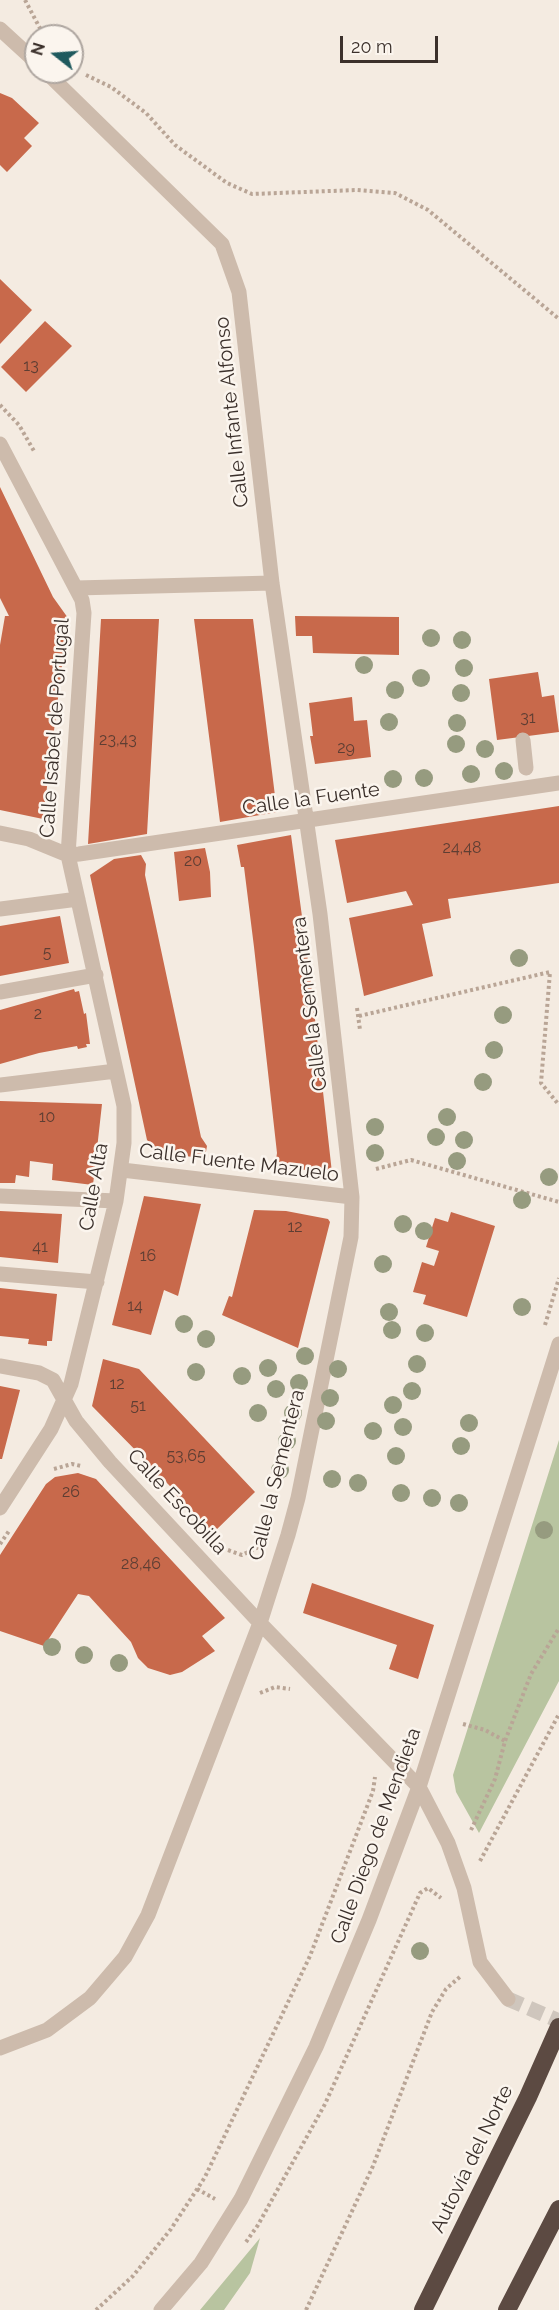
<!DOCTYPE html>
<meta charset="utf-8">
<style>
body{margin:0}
#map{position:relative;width:559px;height:2310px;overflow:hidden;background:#f4ebe1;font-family:Raleway,sans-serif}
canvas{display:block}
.north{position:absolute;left:24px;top:24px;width:60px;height:60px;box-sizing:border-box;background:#fbf5ee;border:2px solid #aea6a0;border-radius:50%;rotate:287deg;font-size:16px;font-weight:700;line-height:24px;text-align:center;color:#3b302b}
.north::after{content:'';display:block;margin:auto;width:21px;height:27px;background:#1f5a5e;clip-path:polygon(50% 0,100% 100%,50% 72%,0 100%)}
.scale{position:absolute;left:340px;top:36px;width:98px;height:27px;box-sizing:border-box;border:3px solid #3b302b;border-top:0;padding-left:8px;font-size:18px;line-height:21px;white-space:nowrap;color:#3b302b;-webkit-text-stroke:4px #fbf5ee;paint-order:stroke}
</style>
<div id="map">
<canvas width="559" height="2310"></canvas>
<div class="north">N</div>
<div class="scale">20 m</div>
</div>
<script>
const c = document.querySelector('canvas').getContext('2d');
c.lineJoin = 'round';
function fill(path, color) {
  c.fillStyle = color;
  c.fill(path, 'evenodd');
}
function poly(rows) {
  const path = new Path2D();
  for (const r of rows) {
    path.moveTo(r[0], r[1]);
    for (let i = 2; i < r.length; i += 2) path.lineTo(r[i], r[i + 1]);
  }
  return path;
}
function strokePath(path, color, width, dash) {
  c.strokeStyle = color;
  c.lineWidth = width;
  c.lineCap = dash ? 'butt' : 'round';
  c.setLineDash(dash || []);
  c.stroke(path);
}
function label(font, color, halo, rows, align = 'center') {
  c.font = font + ' Raleway,sans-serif';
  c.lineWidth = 5;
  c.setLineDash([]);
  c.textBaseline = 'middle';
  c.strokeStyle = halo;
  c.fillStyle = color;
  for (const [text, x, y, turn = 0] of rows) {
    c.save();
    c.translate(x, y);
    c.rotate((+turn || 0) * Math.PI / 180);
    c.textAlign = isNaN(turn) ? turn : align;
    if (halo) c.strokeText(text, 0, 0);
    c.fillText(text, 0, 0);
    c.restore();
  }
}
fill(poly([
 [559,1440,559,1681,479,1833,456,1792,453,1775],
 [260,2238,250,2273,224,2310,200,2310]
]), '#b8c4a0');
fill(poly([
 [0,93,12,98,39,123,24,138,32,146,7,172,0,165],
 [0,279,32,310,0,344],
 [45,321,72,346,26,392,1,367],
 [0,487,53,597,68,618,43,819,0,810,0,645,5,616,9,616,0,598],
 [295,616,399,617,399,655,313,653,312,636,296,636],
 [101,619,159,619,147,834,88,844],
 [194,619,253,619,277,812,220,822],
 [538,672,542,697,554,695,559,732,497,740,489,679],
 [352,697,354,721,367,720,371,757,315,764,310,736,313,736,309,703],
 [559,806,559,883,448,899,451,918,422,924,433,976,364,996,349,918,413,905,406,891,347,903,335,840],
 [291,835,311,983,332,1173,279,1167,276,1160,277,1153,254,947,244,867,241,867,237,845],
 [205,848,210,872,211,897,179,901,174,852],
 [141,855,146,864,145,875,201,1137,207,1146,205,1157,199,1158,160,1152,147,1140,90,875,114,859],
 [60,916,69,963,0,976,0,926],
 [74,989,75,992,79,991,84,1014,86,1013,90,1044,86,1044,87,1047,78,1049,77,1046,39,1053,0,1064,0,1010],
 [0,1101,102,1104,93,1185,52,1180,53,1164,30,1161,29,1177,16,1175,15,1183,0,1183],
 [144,1196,201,1204,178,1296,164,1290,151,1335,112,1325],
 [254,1210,286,1211,328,1219,330,1222,298,1348,222,1315,229,1296,232,1297],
 [0,1211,62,1214,58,1263,0,1257],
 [451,1212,495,1226,467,1317,423,1304,426,1295,413,1292,422,1262,434,1266,439,1251,426,1247,435,1218,448,1222],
 [0,1288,57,1294,52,1341,47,1341,47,1346,28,1344,29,1339,0,1336],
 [103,1359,139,1369,255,1492,213,1533,184,1502,182,1504,172,1492,174,1490,160,1476,158,1478,147,1466,149,1464,92,1406],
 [0,1386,20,1390,2,1459,0,1459],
 [78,1473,96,1479,225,1618,202,1636,215,1651,182,1672,170,1675,148,1668,138,1658,131,1642,89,1596,78,1594,44,1646,0,1631,0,1555,46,1484,55,1477],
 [312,1583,434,1625,418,1679,389,1669,397,1645,303,1613]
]), '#c8694b');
strokePath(poly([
 [508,1999,559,2021]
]), '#cfc6bd', 15, [15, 8]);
strokePath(poly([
 [25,0,43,34],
 [86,75,111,87,146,113,175,145,227,183,252,194,357,190,395,193,428,210,559,319],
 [0,405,19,425,34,451],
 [357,1008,360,1030],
 [359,1016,550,972,541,1083,559,1105],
 [376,1169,411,1160,559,1202],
 [545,1325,559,1278],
 [54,1469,72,1464,81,1466],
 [0,1544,9,1531],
 [228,1550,242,1555,259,1547],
 [260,1693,275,1687,290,1689],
 [463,1724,485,1730,505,1741],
 [471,1830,495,1779,505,1741,531,1674,559,1628],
 [480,1861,559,1714],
 [197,2189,215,2199],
 [246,2242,258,2225,325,2104,420,1893,428,1888,441,1898],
 [96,2310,133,2276,171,2229,205,2177,310,1956,373,1791,375,1777],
 [306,2310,373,2166,432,2012,446,1989,462,1975]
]), '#b9a596', 4, [3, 3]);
strokePath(poly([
 [523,740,526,768]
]), '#cdbbac', 15);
strokePath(poly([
 [0,29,36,62],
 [0,444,82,600,84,613,68,855,124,1106,124,1143,116,1201,71,1384,51,1429,0,1508],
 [76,588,272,583],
 [0,833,29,839,68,855,79,854,559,783],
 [0,909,78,899],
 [0,992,96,975],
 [0,1085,116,1071],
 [122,1170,352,1197],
 [0,1196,116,1201],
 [0,1274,97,1282],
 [0,1366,39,1373,53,1380,76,1421,110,1462,260,1623,419,1787,448,1843,464,1888,480,1962,508,1999],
 [0,2048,47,2030,90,1998,125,1957,148,1915,260,1623,288,1535,298,1498,351,1237,352,1197,320,914,272,583,239,292,222,244,46,72],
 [161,2310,201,2263,241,2199,316,2047,369,1920,419,1787,559,1344]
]), '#cdbbac', 15);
strokePath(poly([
 [423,2310,528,2097,559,2027],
 [507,2310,559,2209]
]), '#5c4a42', 18);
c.fillStyle = '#969b7f';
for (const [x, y] of [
 [431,638],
 [462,640],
 [364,665],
 [464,668],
 [421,678],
 [395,690],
 [461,693],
 [389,722],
 [457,723],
 [456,744],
 [485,749],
 [504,771],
 [471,774],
 [424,778],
 [393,779],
 [519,958],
 [503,1015],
 [494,1050],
 [483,1082],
 [447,1117],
 [375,1127],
 [436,1137],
 [464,1140],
 [375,1153],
 [457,1161],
 [549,1177],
 [522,1200],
 [403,1224],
 [424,1231],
 [383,1264],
 [522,1307],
 [389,1312],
 [184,1324],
 [392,1330],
 [425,1333],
 [206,1339],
 [305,1356],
 [417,1364],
 [268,1368],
 [338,1369],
 [196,1372],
 [242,1376],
 [299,1383],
 [276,1389],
 [412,1391],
 [330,1398],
 [393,1405],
 [258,1413],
 [293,1413],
 [326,1421],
 [469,1423],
 [403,1427],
 [373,1431],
 [287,1441],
 [461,1446],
 [396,1456],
 [280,1470],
 [332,1479],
 [358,1483],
 [401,1493],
 [432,1498],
 [459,1503],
 [544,1530],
 [52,1647],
 [84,1655],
 [119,1663],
 [420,1951]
]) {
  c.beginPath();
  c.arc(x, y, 9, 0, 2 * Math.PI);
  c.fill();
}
label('16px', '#5e3e33', null, [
 ["13",31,366],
 ["31",528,718],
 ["23,43",118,740],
 ["29",346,748],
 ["24,48",462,848],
 ["20",193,861],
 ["5",47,953],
 ["2",38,1014],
 ["10",47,1117],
 ["12",295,1227],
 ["41",40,1247],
 ["16",148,1256],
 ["14",135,1306],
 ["12",117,1384],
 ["51",138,1406],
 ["53,65",186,1456],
 ["26",71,1492],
 ["28,46",141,1564]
]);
label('20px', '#3b302b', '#fbf5ee', [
 ["Calle Infante Alfonso",232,412,-96],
 ["Calle Isabel de Portugal",55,728,-86],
 ["Calle la Fuente",311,799,-8],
 ["Calle la Sementera",310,1004,-97],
 ["Calle Fuente Mazuelo",239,1163,7],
 ["Calle Alta",94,1187,-80],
 ["Calle la Sementera",277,1475,-76],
 ["Calle Escobilla",177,1502,47],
 ["Calle Diego de Mendieta",376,1836,-70],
 ["Autovía del Norte",472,2159,-64]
]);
</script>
